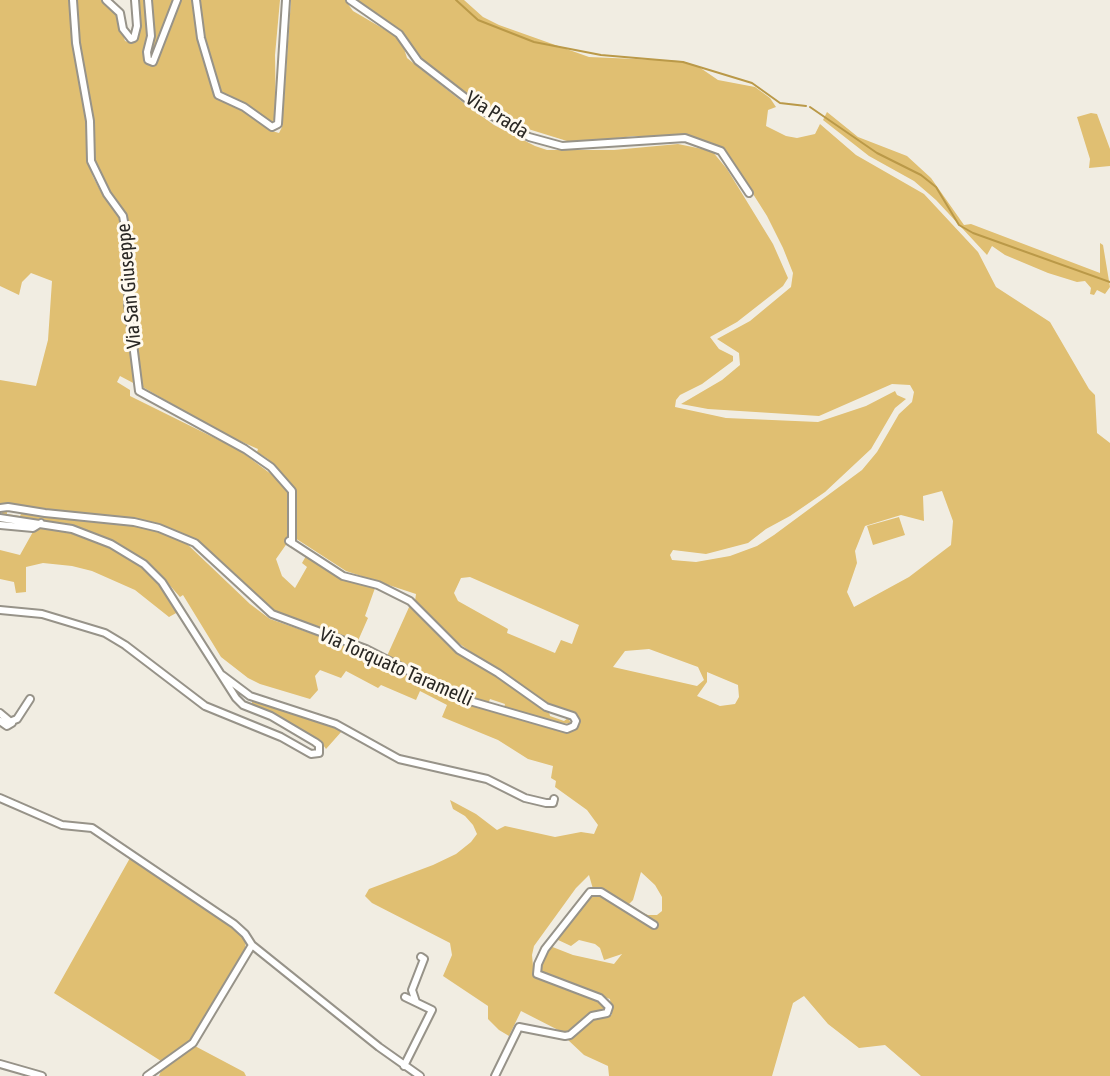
<!DOCTYPE html>
<style>
body{margin:0}
canvas{display:block;background:#f1ede2}
</style>
<canvas width="1110" height="1076"></canvas>
<script>
const c = document.querySelector('canvas').getContext('2d');
c.lineJoin = 'round';
function fill(path, color) {
  c.fillStyle = color;
  c.fill(path, 'evenodd');
}
function poly(rows) {
  const path = new Path2D();
  for (const r of rows) {
    path.moveTo(r[0], r[1]);
    for (let i = 2; i < r.length; i += 2) path.lineTo(r[i], r[i + 1]);
  }
  return path;
}
function strokePath(path, color, width, dash) {
  c.strokeStyle = color;
  c.lineWidth = width;
  c.lineCap = dash ? 'butt' : 'round';
  c.setLineDash(dash || []);
  c.stroke(path);
}
function label(font, color, halo, rows, align = 'center') {
  c.font = font + ' "Asap Condensed",sans-serif';
  c.lineWidth = 6;
  c.setLineDash([]);
  c.textBaseline = 'middle';
  c.strokeStyle = halo;
  c.fillStyle = color;
  for (const [text, x, y, turn = 0] of rows) {
    c.save();
    c.translate(x, y);
    c.rotate((+turn || 0) * Math.PI / 180);
    c.textAlign = isNaN(turn) ? turn : align;
    if (halo) c.strokeText(text, 0, 0);
    c.fillText(text, 0, 0);
    c.restore();
  }
}
fill(poly([
 [0,0,70,0,73,41,85,103,88,161,93,177,101,192,120,216,125,243,126,304,137,385,120,376,117,382,130,390,130,396,239,450,279,480,290,493,290,539,276,559,282,576,295,588,307,567,302,563,306,556,342,580,375,588,365,616,368,618,357,643,273,613,200,543,179,533,157,525,0,505,0,380,36,386,48,340,52,281,31,273,22,282,19,295,0,286],
 [75,0,101,0,116,12,125,41,132,43,137,39,139,31,136,0,146,0,149,34,145,62,150,65,155,63,180,0,195,0,202,54,215,97,237,106,272,131,279,133,282,127,291,0,345,0,353,11,401,39,407,58,465,104,494,125,535,146,547,150,614,150,678,144,712,151,727,169,773,244,788,278,783,286,737,322,710,337,719,349,733,356,733,361,702,384,680,395,676,400,675,407,726,418,818,422,866,406,895,391,897,395,906,399,895,408,871,449,825,492,790,516,766,529,748,543,706,554,673,550,670,555,672,560,696,562,730,556,757,546,774,535,862,470,877,452,899,414,912,402,914,392,910,385,892,384,819,416,708,409,681,404,722,380,740,365,739,353,717,339,750,321,791,287,793,273,783,248,767,216,734,164,720,147,681,136,635,136,580,142,567,141,525,128,472,97,418,58,406,42,353,0,464,0,483,17,499,25,589,57,682,61,699,67,718,80,755,87,770,98,776,107,768,110,766,126,786,136,797,138,815,134,820,124,856,155,924,194,978,252,996,287,1050,322,1089,389,1095,395,1097,433,1110,443,1110,1076,921,1076,885,1045,859,1048,828,1024,804,996,793,1003,772,1076,609,1076,608,1066,584,1055,567,1039,592,1017,612,1015,610,999,541,976,540,969,550,946,573,955,614,964,622,954,604,960,600,948,595,944,579,940,571,946,556,939,594,893,648,915,657,915,662,911,662,897,655,885,641,872,633,900,627,906,599,889,593,889,589,875,576,888,534,946,532,955,534,977,588,995,606,1006,606,1010,590,1015,566,1034,521,1011,509,1036,499,1030,488,1019,488,1006,443,976,452,955,450,943,372,903,365,896,369,889,433,865,456,854,471,842,477,834,473,825,465,816,453,809,450,800,476,814,497,830,505,826,555,837,581,832,594,834,598,825,587,810,555,787,556,781,551,778,553,766,528,759,498,740,442,717,447,705,420,691,416,700,381,685,378,688,346,671,341,678,320,670,315,676,318,690,310,699,260,684,248,678,221,657,183,595,180,597,158,572,133,553,70,526,2,517,2,510,7,509,7,514,20,516,22,512,119,523,156,531,186,543,250,604,270,619,356,649,446,696,486,710,565,733,578,728,578,721,543,703,457,642,415,601,416,594,346,571,295,538,293,494,268,459,257,452,258,449,222,433,141,386,130,302,125,215,109,192,93,158,78,41],
 [942,491,953,521,951,545,909,577,854,607,847,592,857,563,855,551,865,526,901,515,924,521,923,496],
 [470,577,579,625,572,644,561,640,555,653,507,633,508,629,458,601,454,593,461,578],
 [649,649,698,667,704,680,697,686,613,667,625,651],
 [707,672,738,685,739,697,735,704,720,706,697,696,707,682],
 [149,0,175,0,154,55,150,56,149,51,153,34],
 [198,0,280,0,275,55,276,119,270,123,237,100,218,92,201,29],
 [827,112,858,137,907,156,931,178,964,225,971,224,1100,273,1100,243,1103,245,1110,287,1105,294,1097,290,1094,295,1090,294,1091,288,1085,281,1077,282,1048,273,1005,255,992,246,987,255,936,200,914,181,869,156,823,120],
 [1091,113,1097,114,1110,149,1110,166,1089,168,1090,159,1077,117],
 [899,517,905,535,873,545,867,526],
 [43,526,75,533,124,553,158,579,178,612,169,617,135,590,92,571,72,566,43,563,26,567,26,592,16,593,14,582,0,579,0,550,20,555,34,530],
 [410,605,450,645,549,712,550,716,564,721,568,718,571,723,560,724,504,708,505,704,490,699,488,704,464,697,387,656],
 [252,699,274,706,342,731,326,749,321,742,307,734,252,704],
 [130,858,232,926,244,935,246,941,245,949,238,962,192,1039,161,1061,54,993],
 [193,1045,244,1072,246,1076,159,1076,161,1071]
]), '#e0bf72');
strokePath(poly([
 [456,0,478,20,534,42,601,55,683,62,752,83,780,103,806,106],
 [810,107,877,153,921,175,936,187,959,225,973,233,1110,282]
]), '#ba9948', 2);
const minor = poly([
 [73,0,76,43,90,121,91,161,107,194,123,216,129,248,128,304,139,391,245,449,271,467,292,491,292,543],
 [106,0,120,13,123,29,131,39,134,38,137,26,135,0],
 [148,0,151,36,147,52,148,60,153,62,177,0],
 [196,0,201,38,218,95,244,107,272,127,278,124,286,0],
 [350,0,399,34,418,61,480,109,529,137,562,146,685,138,721,151,749,193],
 [0,508,8,507,45,513,134,522,159,528,195,543,272,614,366,649,463,699,567,729,574,726,576,721,573,716,546,707,498,673,459,650,410,601,378,585,343,576,289,541],
 [0,518,72,529,111,544,144,564,162,582,236,698,243,705,271,716,315,742,319,745,319,753,311,754,281,737,205,706,125,645,105,633,42,614,0,610],
 [0,525,33,528,41,523],
 [222,675,250,696,336,724,399,759,487,779,525,798,546,803,553,803,554,799],
 [0,713,12,723,7,726,0,721],
 [12,721,17,719,30,699],
 [0,798,62,825,92,828,234,924,245,934,252,945,379,1047,420,1076],
 [416,1002,412,990,424,959,421,957],
 [0,1064,42,1076],
 [404,1066,432,1010,405,997],
 [147,1076,193,1043,252,945],
 [495,1076,519,1027,565,1036,570,1035,592,1016,607,1013,609,1007,600,998,537,974,538,964,545,949,590,892,601,892,654,925]
]);
strokePath(minor, '#979389', 10);
strokePath(minor, '#fff', 6);
label('20px', '#2a2824', '#fffaef', [
 ["Via Prada",497,115,32],
 ["Via San Giuseppe",129,286,-95],
 ["Via Torquato Taramelli",396,667,24]
]);
</script>
